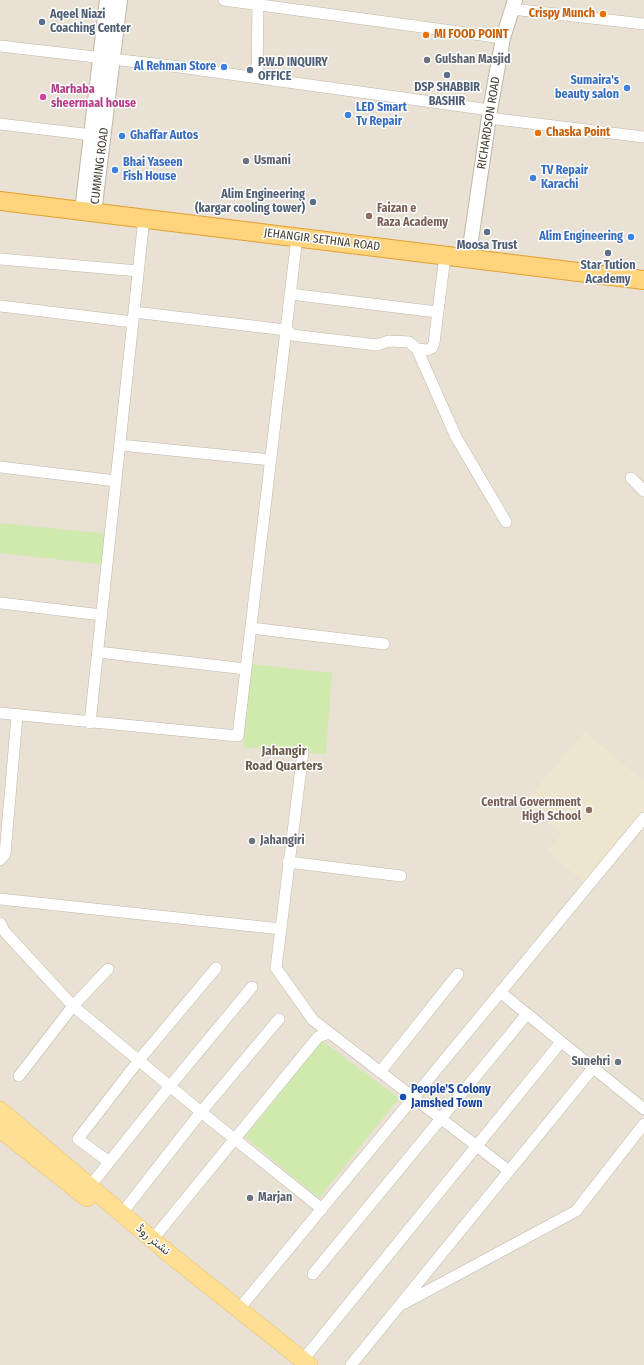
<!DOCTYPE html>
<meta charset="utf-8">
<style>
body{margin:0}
canvas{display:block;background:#f4efe6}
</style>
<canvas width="644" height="1365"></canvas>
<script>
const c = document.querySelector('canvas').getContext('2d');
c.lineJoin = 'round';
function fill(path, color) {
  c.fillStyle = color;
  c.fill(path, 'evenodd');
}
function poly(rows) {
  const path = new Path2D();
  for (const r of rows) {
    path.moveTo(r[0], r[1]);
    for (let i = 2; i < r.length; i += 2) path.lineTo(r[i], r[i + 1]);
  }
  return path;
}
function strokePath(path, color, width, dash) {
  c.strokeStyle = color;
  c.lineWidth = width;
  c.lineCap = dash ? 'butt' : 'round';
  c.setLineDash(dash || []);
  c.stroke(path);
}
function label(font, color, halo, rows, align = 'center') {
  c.font = font + ' "Fira Sans Condensed",Vazirmatn,sans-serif';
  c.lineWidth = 3;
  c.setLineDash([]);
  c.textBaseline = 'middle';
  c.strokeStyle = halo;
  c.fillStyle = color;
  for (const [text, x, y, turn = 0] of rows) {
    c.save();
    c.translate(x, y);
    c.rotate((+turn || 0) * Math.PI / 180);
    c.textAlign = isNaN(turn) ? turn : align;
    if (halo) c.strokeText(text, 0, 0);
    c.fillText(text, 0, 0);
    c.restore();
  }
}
fill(poly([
 [0,0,644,0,644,1365,0,1365]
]), '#e8e1d4');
fill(poly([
 [585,732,644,781,644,818,588,886,547,851,561,834,524,802]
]), '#eee5cf');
fill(poly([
 [0,523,110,534,107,565,0,553],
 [251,664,332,673,326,754,243,747],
 [322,1041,399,1098,319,1198,245,1137]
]), '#d0eaad');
const minor = poly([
 [224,0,503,38],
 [512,9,644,24],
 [0,46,172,66,490,110],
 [257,78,258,0],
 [489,118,644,137],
 [0,124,92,135],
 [0,259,138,271],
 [290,294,437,312],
 [0,306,133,322],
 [134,312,286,330,292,335,377,345,389,341,409,342,417,349,427,350,432,348,434,343,445,256],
 [417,349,456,437,506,522],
 [120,445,271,460],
 [0,467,116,481],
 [631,478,644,491],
 [0,603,102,615],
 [251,628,384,644],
 [98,652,246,669],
 [0,713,238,736,297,237],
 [90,723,144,218],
 [303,752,276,968,313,1020,509,1171],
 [0,860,5,854,17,716],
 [288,862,401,876],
 [0,899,281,929],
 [0,923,4,931,73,1006,201,1112,322,1209],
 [500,992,644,1109],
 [380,1072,458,974],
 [19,1076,73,1006,108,969],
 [109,1162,78,1139,139,1060,216,968],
 [90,1186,170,1086,252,987],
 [122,1213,201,1112,279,1019],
 [153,1239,318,1037,329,1033],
 [313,1274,527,1014],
 [403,1304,576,1211,644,1124],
 [239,1309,644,818],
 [303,1360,561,1042],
 [351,1365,593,1068]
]);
const tertiary = poly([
 [82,211,107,0],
 [94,213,120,0],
 [470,247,490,110,503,38,515,0]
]);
const primary = poly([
 [0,1110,173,1257,309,1365],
 [0,1129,87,1198]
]);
const trunk = poly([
 [0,201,644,280]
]);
strokePath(minor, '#c0b7a8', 12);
strokePath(tertiary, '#c0b7a8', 16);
strokePath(primary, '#e9bd5f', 18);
strokePath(trunk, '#e59f2f', 20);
strokePath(minor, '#fff', 11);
strokePath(tertiary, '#fff', 14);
strokePath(primary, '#ffdf94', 17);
strokePath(trunk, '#ffd47d', 18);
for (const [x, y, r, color] of [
 [603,14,4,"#e8710a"],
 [42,22,4,"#5c6f8a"],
 [426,35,4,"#e8710a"],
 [427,60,4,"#6b7280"],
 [224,67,4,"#3f7fe0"],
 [250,70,4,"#5c6f8a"],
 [447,75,4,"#5c6f8a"],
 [627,88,4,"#3f7fe0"],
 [43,97,4,"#d1479c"],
 [348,115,4,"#3f7fe0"],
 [538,133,4,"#e8710a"],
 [122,136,4,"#3f7fe0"],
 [246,161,4,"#6b7280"],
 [115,170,4,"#3f7fe0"],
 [533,178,4,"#3f7fe0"],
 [313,202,4,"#5c6f8a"],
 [369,216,4,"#8d6e63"],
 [487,232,4,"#5c6f8a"],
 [631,237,4,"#3f7fe0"],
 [608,253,4,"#5c6f8a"],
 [589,810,4,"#8d6e63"],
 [252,841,4,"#6b7280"],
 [618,1062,4,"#6b7280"],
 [403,1097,4,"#1a4fb4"],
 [250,1198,4,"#6b7280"]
]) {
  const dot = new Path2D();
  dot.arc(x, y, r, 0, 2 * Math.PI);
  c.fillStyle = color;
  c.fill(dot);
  strokePath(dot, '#fff', 1.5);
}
label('bold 12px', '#c56008', '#fff', [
 ["Crispy Munch",595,14,"right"],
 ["MI FOOD POINT",434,35],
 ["Chaska Point",546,133]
], 'left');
label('bold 12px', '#4e5e75', '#fff', [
 ["Aqeel Niazi",50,15,"left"],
 ["Coaching Center",50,29,"left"],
 ["P.W.D INQUIRY",258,63,"left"],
 ["OFFICE",258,77,"left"],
 ["DSP SHABBIR",447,88],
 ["BASHIR",447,102],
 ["Alim Engineering",305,195,"right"],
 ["(kargar cooling tower)",305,209,"right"],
 ["Moosa Trust",487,246],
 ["Star Tution",608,266],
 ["Academy",608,280]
]);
label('bold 12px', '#5b616d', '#fff', [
 ["Gulshan Masjid",435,60],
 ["Usmani",254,161],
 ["Jahangiri",260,841],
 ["Sunehri",610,1062,"right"],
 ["Marjan",258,1198]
], 'left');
label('bold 12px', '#366cbe', '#fff', [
 ["Al Rehman Store",216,67,"right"],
 ["Sumaira's",619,81,"right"],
 ["beauty salon",619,95,"right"],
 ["LED Smart",356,108],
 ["Tv Repair",356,122],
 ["Ghaffar Autos",130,136],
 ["Bhai Yaseen",123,163],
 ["Fish House",123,177],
 ["TV Repair",541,171],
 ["Karachi",541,185],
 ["Alim Engineering",623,237,"right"]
], 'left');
label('bold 12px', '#b23c85', '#fff', [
 ["Marhaba",51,90],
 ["sheermaal house",51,104]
], 'left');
label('12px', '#474035', '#fff', [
 ["RICHARDSON ROAD",489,123,-81],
 ["CUMMING ROAD",100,166,-83],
 ["JEHANGIR SETHNA ROAD",322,240,7],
 ["نشتر روڈ",153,1240,40]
]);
label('bold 12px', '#785e54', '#fff', [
 ["Faizan e",377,209],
 ["Raza Academy",377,223],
 ["Central Government",581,803,"right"],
 ["High School",581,817,"right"]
], 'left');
label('bold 12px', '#164399', '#fff', [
 ["People'S Colony",411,1090],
 ["Jamshed Town",411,1104]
], 'left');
label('bold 13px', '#6a5d4c', '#fff', [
 ["Jahangir",284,751],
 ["Road Quarters",284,766]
]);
</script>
